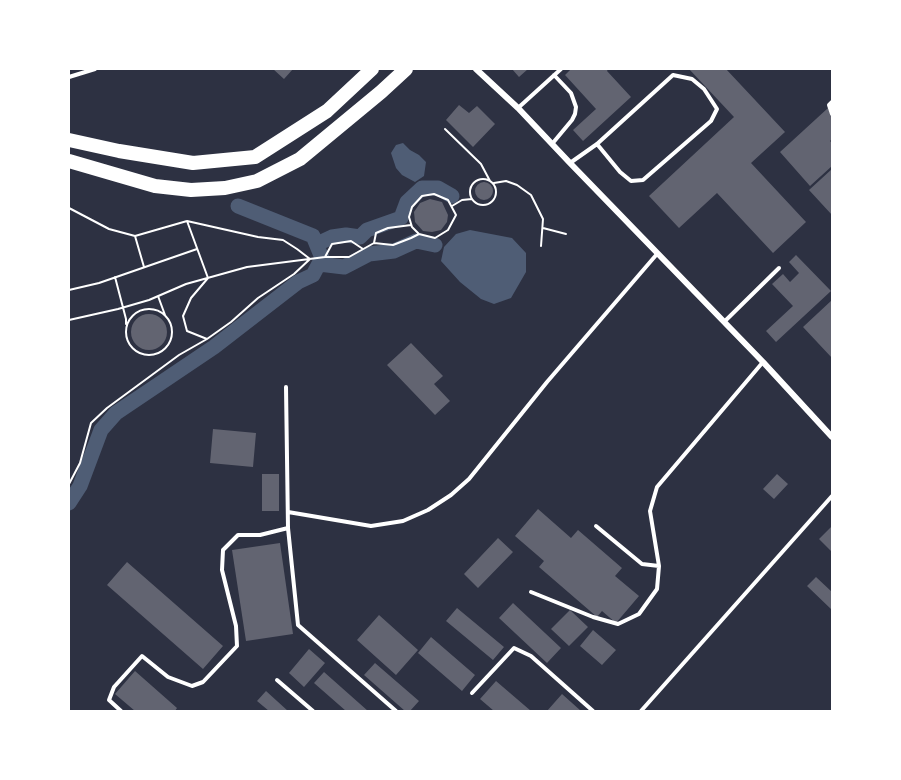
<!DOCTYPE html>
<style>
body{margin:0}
#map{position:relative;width:901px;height:780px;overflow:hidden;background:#2d3142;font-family:Ubuntu,sans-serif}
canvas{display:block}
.frame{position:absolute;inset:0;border:70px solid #fff;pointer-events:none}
</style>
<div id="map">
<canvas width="901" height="780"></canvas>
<div class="frame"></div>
</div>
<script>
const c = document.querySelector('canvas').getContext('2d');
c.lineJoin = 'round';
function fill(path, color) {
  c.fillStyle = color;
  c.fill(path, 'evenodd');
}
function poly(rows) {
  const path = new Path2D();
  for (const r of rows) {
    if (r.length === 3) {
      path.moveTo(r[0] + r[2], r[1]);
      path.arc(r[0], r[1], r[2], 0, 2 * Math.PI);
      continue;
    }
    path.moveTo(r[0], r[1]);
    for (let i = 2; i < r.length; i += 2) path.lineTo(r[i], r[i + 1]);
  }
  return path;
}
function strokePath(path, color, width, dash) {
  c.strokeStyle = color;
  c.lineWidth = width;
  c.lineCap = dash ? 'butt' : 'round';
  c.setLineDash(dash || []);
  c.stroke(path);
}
fill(poly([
 [403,143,410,150,419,155,426,162,424,176,415,182,402,175,396,168,391,153,396,145],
 [470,230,512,238,526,253,526,272,511,298,494,304,481,299,460,282,441,261,444,247,456,234]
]), '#4f5d75');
strokePath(poly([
 [317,244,332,237,346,235,360,237,367,230,401,218,407,202,422,188,438,188,452,196],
 [319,264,344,267,369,254,394,251,416,241,435,245],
 [69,503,80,486,101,430,116,413,214,347,298,282,313,275,322,258,313,236,238,206]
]), '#4f5d75', 15);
fill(poly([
 [273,69,293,69,284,79],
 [512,69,528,69,519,77],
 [571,69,608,69,607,71,631,97,583,141,573,130,596,109,565,75],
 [689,69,726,69,785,132,751,163,806,222,773,253,717,193,679,228,649,196,734,117],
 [459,105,469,113,477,106,495,124,473,147,446,120],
 [828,108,832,119,832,139,830,141,832,143,832,166,810,186,780,152],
 [832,169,832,215,809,190],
 [484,191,9],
 [430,199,442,202,448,215,447,222,441,230,432,232,423,231,415,222,414,212,420,203],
 [796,255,831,291,776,342,766,331,793,306,772,284,783,274,790,282,799,273,789,262],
 [832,300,832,358,803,327],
 [149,332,18],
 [411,343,443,376,434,384,450,401,435,415,387,365],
 [213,429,256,433,253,467,210,463],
 [262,474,279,474,279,511,262,511],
 [777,474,788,484,774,499,763,489],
 [538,509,571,538,578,530,622,568,615,576,639,596,616,623,602,611,597,617,539,567,544,561,515,536],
 [832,526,832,552,819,539],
 [498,538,513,552,478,588,464,574],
 [280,543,293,634,246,641,232,550],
 [127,562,223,646,203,669,107,585],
 [816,577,832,592,832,610,807,586],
 [513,603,561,648,547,663,499,618],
 [457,608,504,647,493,660,446,621],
 [570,610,588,627,569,646,551,629],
 [379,615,418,650,396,675,357,640],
 [593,630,616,650,602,665,580,646],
 [431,637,475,675,462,691,418,653],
 [309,649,325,663,304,687,289,673],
 [375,663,419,701,410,711,405,711,364,675],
 [135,671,177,708,175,711,135,711,115,694],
 [324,672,368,711,346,711,314,683],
 [496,681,531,711,494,711,480,699],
 [266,691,288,711,269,711,257,701],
 [562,694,581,711,547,711]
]), '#626471');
strokePath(poly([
 [445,129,481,164,490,181],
 [483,192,13],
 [494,183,506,181,517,185,531,195,543,219,541,246],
 [452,206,462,200,472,199],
 [69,208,109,229,135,236],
 [187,221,208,278,191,298,183,316,187,331,207,339],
 [543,228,566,234],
 [374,243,376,233,388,228,411,225],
 [325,257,332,244,351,241,363,249],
 [115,277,126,319,126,324],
 [69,290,99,283,197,249],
 [158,296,165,315],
 [149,332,23],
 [69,320,118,309,149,300,186,284,247,267,325,257,349,257,374,243,393,245,411,238,419,234,435,238,448,230,456,215,448,200,434,194,422,196,412,207,409,217,412,227,419,234],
 [69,484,80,463,91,423,107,408,179,355,207,339,231,322,258,298,294,274,310,259,297,249,283,240,258,237,187,221,135,236,144,267]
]), '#fff', 2);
strokePath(poly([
 [69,77,95,69],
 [832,102,829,105,832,114],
 [518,108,561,69],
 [552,144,572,120,575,114,576,107,571,93,554,75],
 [570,163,597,144,673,75,692,79,704,89,717,109,711,121,643,180,631,181,620,172,597,144],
 [724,322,779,268],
 [286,387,288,528,298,625,396,711],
 [288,512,371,526,403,521,428,510,451,495,469,479,547,382,657,254],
 [596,526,642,564,659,566],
 [531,592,593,617,618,624,639,614,657,589,659,566,650,511,657,487,763,362],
 [277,680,313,711],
 [472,693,514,648,531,656,593,711],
 [121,711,109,700,114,687,142,656,168,677,192,686,203,682,237,646,236,626,222,570,223,550,238,535,260,535,288,528],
 [641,711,832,496]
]), '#fff', 4);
strokePath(poly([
 [476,69,518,108,570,163,763,362,832,437]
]), '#fff', 6);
strokePath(poly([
 [69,140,119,151,193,163,255,157,327,111,372,69],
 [69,161,155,186,191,190,225,188,257,181,300,159,381,92,406,69]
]), '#fff', 14);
</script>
